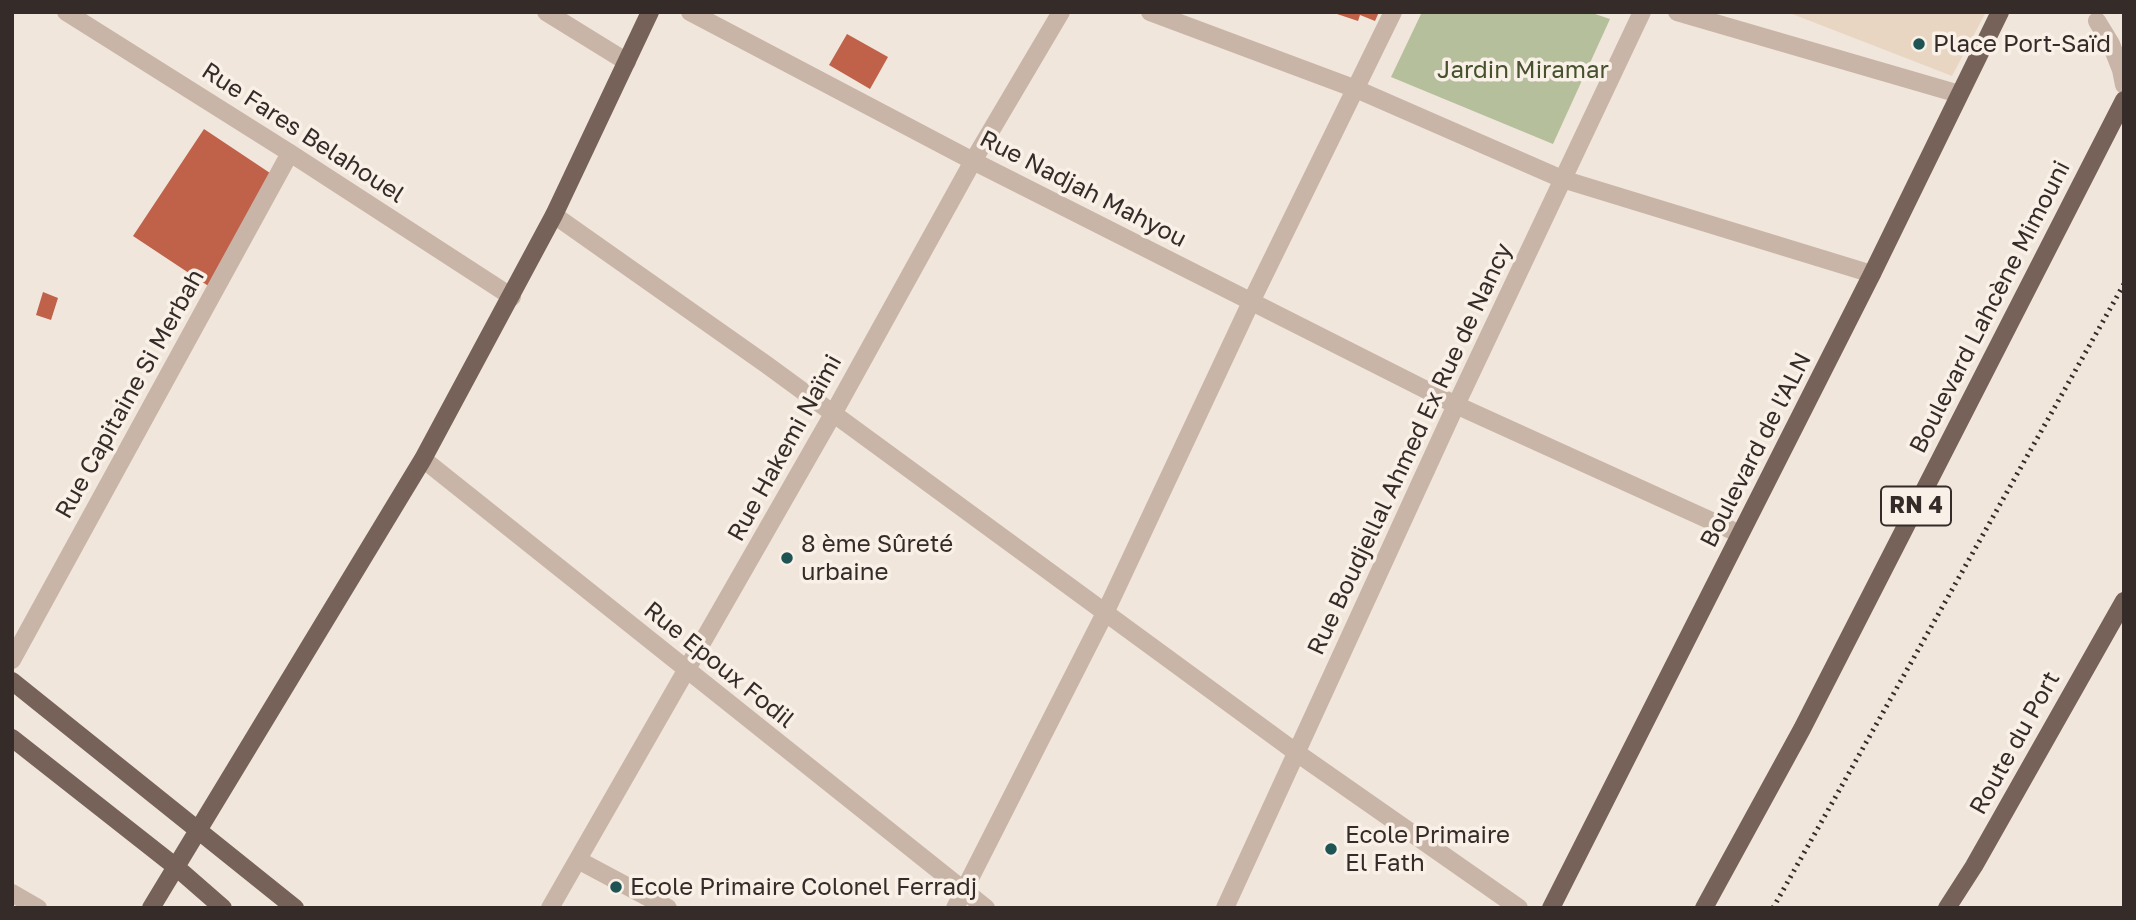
<!DOCTYPE html>
<meta charset="utf-8">
<style>
body{margin:0}
#map{position:relative;width:2136px;height:920px;overflow:hidden;background:#f1e6db;font-family:"Golos Text",sans-serif}
canvas{display:block}
.frame{position:absolute;inset:0;border:14px solid #352b28;pointer-events:none}
</style>
<div id="map">
<canvas width="2136" height="920"></canvas>
<div class="frame"></div>
</div>
<script>
const c = document.querySelector('canvas').getContext('2d');
c.lineJoin = 'round';
function fill(path, color) {
  c.fillStyle = color;
  c.fill(path, 'evenodd');
}
function poly(rows) {
  const path = new Path2D();
  for (const r of rows) {
    path.moveTo(r[0], r[1]);
    for (let i = 2; i < r.length; i += 2) path.lineTo(r[i], r[i + 1]);
  }
  return path;
}
function strokePath(path, color, width, dash) {
  c.strokeStyle = color;
  c.lineWidth = width;
  c.lineCap = dash ? 'butt' : 'round';
  c.setLineDash(dash || []);
  c.stroke(path);
}
function label(font, color, halo, rows, align = 'center') {
  c.font = font + ' "Golos Text",sans-serif';
  c.lineWidth = 7;
  c.setLineDash([]);
  c.textBaseline = 'middle';
  c.strokeStyle = halo;
  c.fillStyle = color;
  for (const [text, x, y, turn = 0] of rows) {
    c.save();
    c.translate(x, y);
    c.rotate((+turn || 0) * Math.PI / 180);
    c.textAlign = isNaN(turn) ? turn : align;
    if (halo) c.strokeText(text, 0, 0);
    c.fillText(text, 0, 0);
    c.restore();
  }
}
fill(poly([
 [1422,12,1589,12,1610,19,1553,144,1391,77]
]), '#b5bf9c');
fill(poly([
 [1787,12,1986,12,1952,76]
]), '#e8d6c3');
fill(poly([
 [1379,12,1375,21,1360,15,1358,21,1334,13],
 [847,34,888,57,870,89,829,65],
 [204,129,282,181,213,289,133,236],
 [43,292,58,298,51,320,36,315]
]), '#c0614a');
strokePath(poly([
 [66,12,290,153,512,297],
 [546,12,627,62],
 [690,12,973,161,1456,405,1740,534],
 [1150,12,1356,89,1562,179,1872,274],
 [1677,12,1959,94],
 [2097,21,2111,44,2121,70,2124,85],
 [554,215,767,365,1297,753,1519,908],
 [423,459,986,908],
 [12,660,290,153],
 [578,860,668,908],
 [12,893,38,908],
 [550,908,833,414,973,161,1061,12],
 [955,908,1105,613,1251,302,1393,12],
 [1225,908,1456,405,1642,12]
]), '#c8b5a8', 18);
strokePath(poly([
 [12,681,295,908],
 [12,738,176,867,223,908],
 [151,908,423,459,554,215,650,12],
 [1551,908,1872,274,2000,12],
 [1704,908,1802,729,2124,100],
 [1947,908,1974,866,2124,601]
]), '#766259', 18);
strokePath(poly([
 [1773,908,2124,284]
]), '#352b28', 5, [2, 5]);
for (const [x, y, r, color] of [
 [1919,44,7,"#1f5455"],
 [787,558,7,"#1f5455"],
 [1331,849,7,"#1f5455"],
 [616,887,7,"#1f5455"]
]) {
  const dot = new Path2D();
  dot.arc(x, y, r, 0, 2 * Math.PI);
  c.fillStyle = color;
  c.fill(dot);
  strokePath(dot, '#f9f0e7', 2.5);
}
for (const [x, y, w] of [
 [1916,506,70]
]) {
  const box = new Path2D();
  box.roundRect(x - w / 2, y - 19.5, w, 39, 5);
  c.fillStyle = '#f9f0e7';
  c.fill(box);
  strokePath(box, '#352b28', 2);
}
label('bold 23px', '#352b28', null, [
 ["RN 4",1916,506]
]);
label('24px', '#352b28', '#f9f0e7', [
 ["Place Port-Saïd",1933,44],
 ["8 ème Sûreté",801,544],
 ["urbaine",801,572],
 ["Ecole Primaire",1345,835],
 ["El Fath",1345,863],
 ["Ecole Primaire Colonel Ferradj",630,887]
], 'left');
label('24px', '#46522d', '#f9f0e7', [
 ["Jardin Miramar",1523,70]
]);
label('24px', '#352b28', '#f9f0e7', [
 ["Rue Fares Belahouel",303,133,33],
 ["Rue Nadjah Mahyou",1083,189,27],
 ["Boulevard Lahcène Mimouni",1990,307,-63],
 ["Rue Capitaine Si Merbah",130,394,-61],
 ["Rue Hakemi Naïmi",785,448,-61],
 ["Rue Boudjellal Ahmed Ex Rue de Nancy",1410,449,-65],
 ["Boulevard de l'ALN",1756,450,-63],
 ["Rue Epoux Fodil",719,665,39],
 ["Route du Port",2015,743,-61]
]);
</script>
